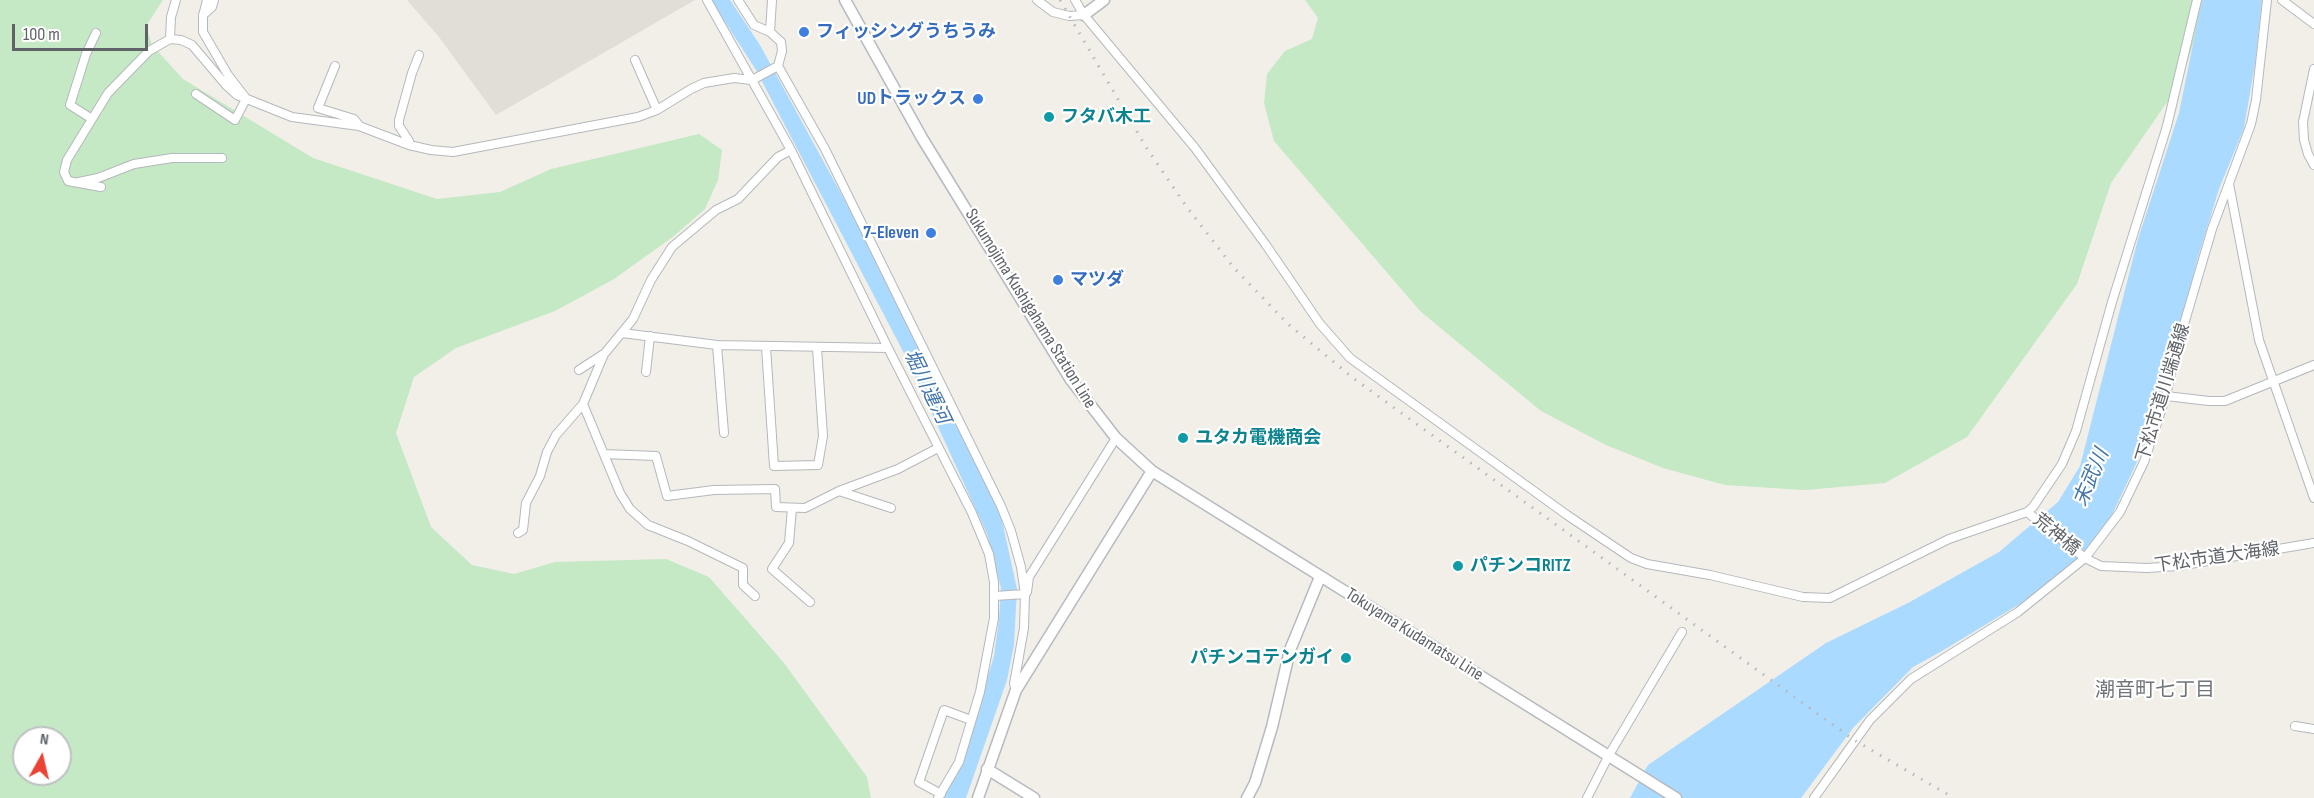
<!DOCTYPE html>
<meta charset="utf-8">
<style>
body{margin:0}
#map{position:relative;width:2314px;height:798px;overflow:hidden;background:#f1efe8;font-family:"Sofia Sans Condensed",sans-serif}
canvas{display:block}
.north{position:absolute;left:12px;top:726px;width:60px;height:60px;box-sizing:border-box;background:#fff;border:2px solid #bfc1c3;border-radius:50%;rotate:8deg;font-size:16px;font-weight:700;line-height:24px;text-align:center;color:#5f6368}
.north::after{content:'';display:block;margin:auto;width:21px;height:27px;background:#ea4335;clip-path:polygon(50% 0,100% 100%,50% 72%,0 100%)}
.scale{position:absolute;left:12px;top:24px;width:136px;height:27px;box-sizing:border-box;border:3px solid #5f6368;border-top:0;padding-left:8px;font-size:18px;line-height:21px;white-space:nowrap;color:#5f6368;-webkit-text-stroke:4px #fff;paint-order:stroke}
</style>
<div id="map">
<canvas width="2314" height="798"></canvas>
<div class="north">N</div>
<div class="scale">100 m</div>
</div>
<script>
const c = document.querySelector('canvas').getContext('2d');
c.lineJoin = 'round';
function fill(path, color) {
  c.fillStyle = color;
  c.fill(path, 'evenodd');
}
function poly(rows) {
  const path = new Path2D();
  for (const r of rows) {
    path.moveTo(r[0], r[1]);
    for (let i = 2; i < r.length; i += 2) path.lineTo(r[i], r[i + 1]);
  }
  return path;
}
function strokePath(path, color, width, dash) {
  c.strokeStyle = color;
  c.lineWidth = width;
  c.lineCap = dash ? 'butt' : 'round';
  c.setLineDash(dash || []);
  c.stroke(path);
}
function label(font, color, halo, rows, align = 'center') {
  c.font = font + ' "Sofia Sans Condensed","Noto Sans JP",sans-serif';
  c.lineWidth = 4.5;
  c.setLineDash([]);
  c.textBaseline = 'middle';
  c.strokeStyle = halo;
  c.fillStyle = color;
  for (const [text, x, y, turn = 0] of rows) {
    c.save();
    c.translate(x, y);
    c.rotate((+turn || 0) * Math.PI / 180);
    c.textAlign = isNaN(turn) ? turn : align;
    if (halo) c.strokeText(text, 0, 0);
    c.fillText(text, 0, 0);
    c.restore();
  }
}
fill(poly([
 [407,0,695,0,496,115,439,37]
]), '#e1ded6');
fill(poly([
 [0,0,163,0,146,26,152,45,183,79,313,158,437,199,500,192,551,169,699,134,722,150,718,180,705,209,674,236,614,279,555,311,456,348,414,377,396,433,431,527,472,565,514,574,555,562,666,559,709,577,784,663,867,777,871,798,0,798],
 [24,738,60,738,60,774,24,774],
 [1305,0,2200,0,2202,17,2181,82,2111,183,2077,284,1967,437,1885,483,1805,490,1725,485,1663,468,1606,445,1541,411,1420,311,1274,141,1264,103,1267,74,1285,51,1312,39,1318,18]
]), '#c5e8c5');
fill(poly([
 [711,0,730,0,760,45,850,210,1001,516,1017,589,1014,645,1007,680,966,798,943,798,961,765,994,656,999,619,1001,588,987,534,907,359,756,70],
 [2202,0,2262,0,2255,64,2244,128,2219,189,2198,257,2162,398,2136,464,2110,519,2077,561,2023,602,1942,651,1913,667,1853,728,1801,798,1630,798,1648,765,1826,643,1908,603,1999,552,2058,502,2080,466,2138,239,2179,113]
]), '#aadaff');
const street = poly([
 [207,0,203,16,203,32,228,75,245,97],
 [707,0,791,150,888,348,972,513,989,554,994,582,994,618,980,692,959,762,938,798],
 [1037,0,1053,12,1069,16,1084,15],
 [1075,0,1084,15,1195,148,1266,245,1320,324,1350,358,1567,515,1631,558,1647,564,1710,575,1803,597,1830,598,1949,539,2027,512,2033,507,2062,464,2076,431,2112,302,2167,126,2197,0],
 [2282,0,2314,24],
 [203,15,212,7,214,0],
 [770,32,772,0],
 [170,39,171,17,176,0],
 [635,60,657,110],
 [335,66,318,108,354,119,358,124],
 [778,66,825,149,1001,506,1011,531,1021,567,1025,594,1024,628,1014,684,1016,690],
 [2314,69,2303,122,2304,140,2308,154,2314,165],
 [196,94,235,120,246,99],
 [92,119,70,105,86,54,96,33],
 [409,145,409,141,399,126,399,120,412,73,419,55],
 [79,182,98,178,134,164,172,158,222,158],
 [2229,184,2259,340,2314,498],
 [101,187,68,181,64,172,67,160,108,93,149,51,170,39,181,40,192,45,226,85,237,95,292,117,359,126,409,145,431,150,453,152,638,117,657,110,691,89,704,83,734,78,751,80,756,78,778,66,782,51,781,42,770,32,754,25,738,0],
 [622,333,717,345,888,348],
 [717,345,724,433],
 [766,347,774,466,818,465,823,436,817,348],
 [579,370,605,353,633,319,651,280,672,247,716,210,738,199,778,157,791,150],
 [646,372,650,336],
 [2166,396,2209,401,2225,401,2314,365],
 [583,404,620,493,630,509,648,525,688,541,743,568,743,585,755,596],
 [604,454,656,456,667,496,714,490,775,489,776,507,805,508,839,491,898,469,938,448],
 [839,491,891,508],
 [792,508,789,543,772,569,810,602],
 [2027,512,2085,558,2101,566,2147,568,2178,566,2314,543],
 [518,533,523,530,526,503,540,476,547,452,556,435,583,404,604,354],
 [995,596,1025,594,1027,592,1029,577,1116,438],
 [2295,726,2314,729],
 [941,794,919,782,944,710,971,720],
 [1587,798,1609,755,1682,632],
 [1814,798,1870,720,1911,679,2018,612,2085,558,2120,512,2144,462,2166,396,2175,355,2212,229,2251,124,2256,100,2267,0]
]);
const secondary = poly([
 [845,0,922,138,1037,325,1071,380,1116,438,1152,471,1676,798],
 [1084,15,1104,0],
 [987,769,1034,798],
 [978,798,1016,690,1152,471],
 [1247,798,1255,783,1272,727,1290,650,1320,577]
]);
strokePath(street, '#b5b8bc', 10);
strokePath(secondary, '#b6babf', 13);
strokePath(street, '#fff', 8);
strokePath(secondary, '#fff', 10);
strokePath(poly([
 [1060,0,1146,147,1186,206,1234,268,1288,324,1353,378,1854,740,1954,798]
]), '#b6b7b8', 3, [1.5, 8]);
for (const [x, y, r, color] of [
 [804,32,6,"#3f7fe0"],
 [978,99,6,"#3f7fe0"],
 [1049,117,6,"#0f9aa8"],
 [931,233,6,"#3f7fe0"],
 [1058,280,6,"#3f7fe0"],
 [1183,438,6,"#0f9aa8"],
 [1458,566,6,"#0f9aa8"],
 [1346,658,6,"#0f9aa8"]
]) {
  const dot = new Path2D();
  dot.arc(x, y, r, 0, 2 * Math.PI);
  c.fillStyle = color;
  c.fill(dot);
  strokePath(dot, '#fff', 2);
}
label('bold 18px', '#366cbe', '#fff', [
 ["フィッシングうちうみ",816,32],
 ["UDトラックス",966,99,"right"],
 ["7-Eleven",919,233,"right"],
 ["マツダ",1070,280]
], 'left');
label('bold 18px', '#0d838f', '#fff', [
 ["フタバ木工",1061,117],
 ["ユタカ電機商会",1195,438],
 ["パチンコRITZ",1470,566],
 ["パチンコテンガイ",1334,658,"right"]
], 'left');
label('18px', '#5f6368', '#fff', [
 ["Sukumojima Kushigahama Station Line",1030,309,58],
 ["下松市道川端通線",2164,393,-73],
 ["荒神橋",2056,535,39],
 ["下松市道大海線",2217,558,-8],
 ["Tokuyama Kudamatsu Line",1414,635,32]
]);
label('italic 20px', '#4174aa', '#fff', [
 ["堀川運河",926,387,64],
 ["末武川",2092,478,-67]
]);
label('20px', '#70757a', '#fff', [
 ["潮音町七丁目",2155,691]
]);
</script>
